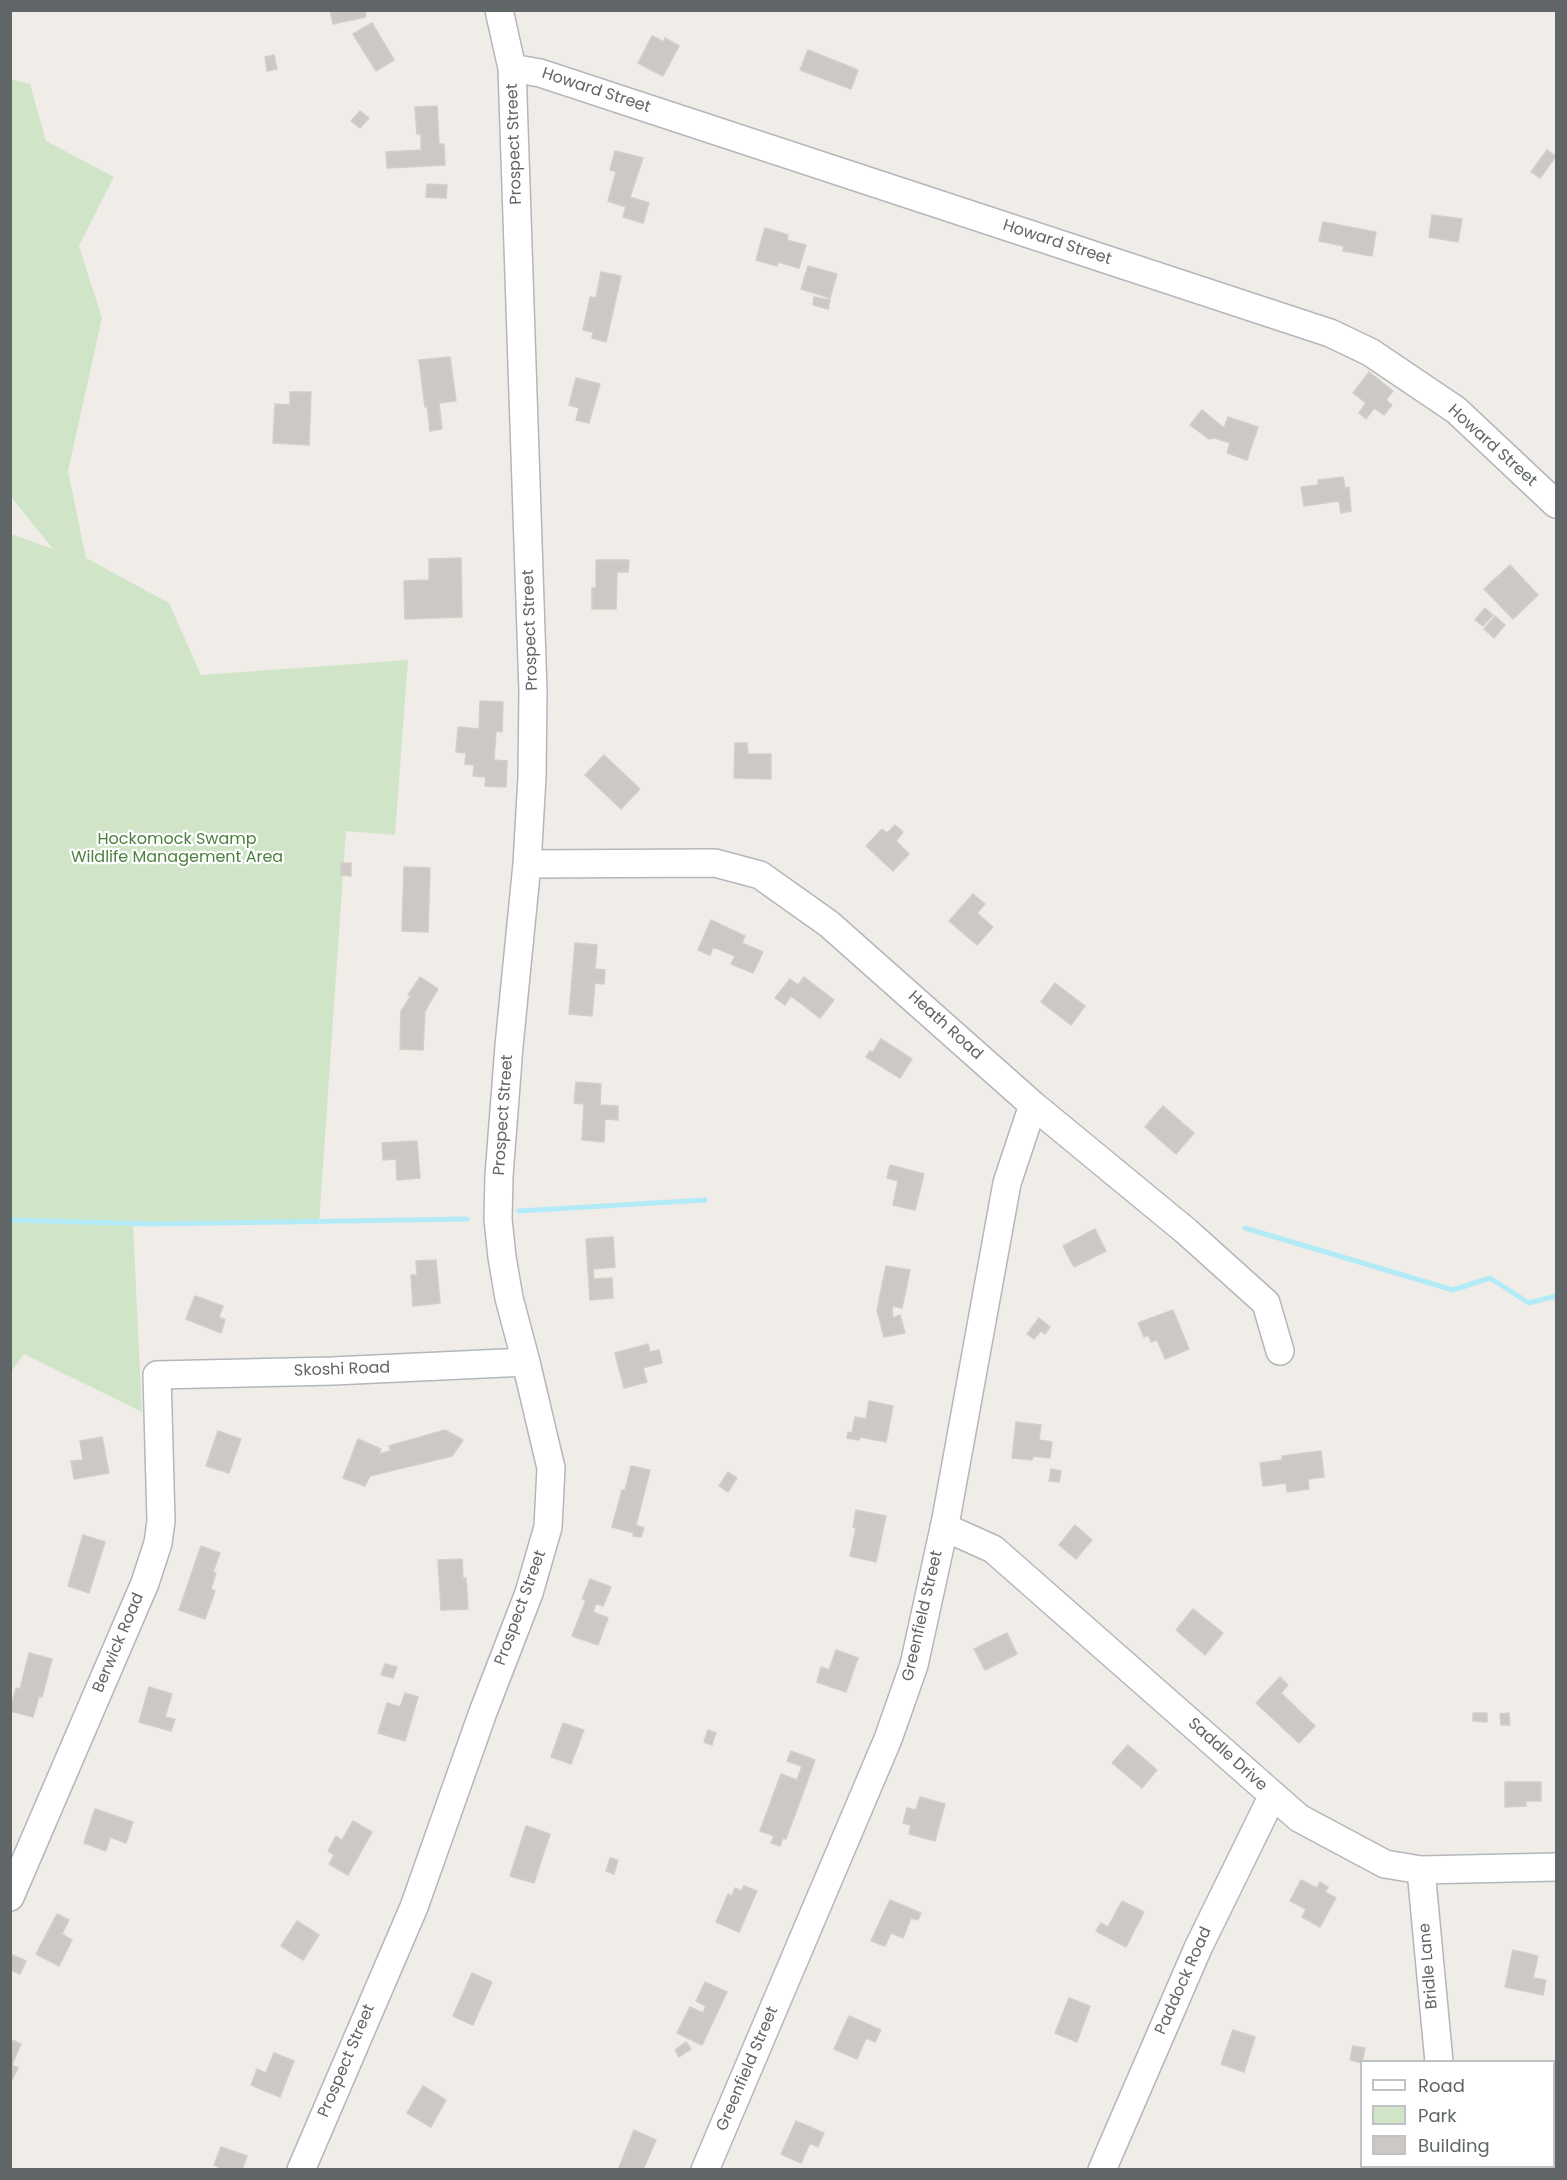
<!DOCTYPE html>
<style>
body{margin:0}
#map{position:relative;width:1567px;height:2180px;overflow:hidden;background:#f0ede9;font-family:Poppins,sans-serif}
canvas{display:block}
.frame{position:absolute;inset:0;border:12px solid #606567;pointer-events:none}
.legend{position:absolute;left:1360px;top:2060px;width:195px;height:108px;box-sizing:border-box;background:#fff;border:2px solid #bfc1c2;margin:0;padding:8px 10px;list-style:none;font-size:18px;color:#606567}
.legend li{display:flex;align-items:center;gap:12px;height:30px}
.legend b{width:30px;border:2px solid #bfc1c2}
</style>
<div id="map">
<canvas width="1567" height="2180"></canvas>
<div class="frame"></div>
<ul class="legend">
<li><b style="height:8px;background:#fff"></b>Road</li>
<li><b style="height:16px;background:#d0e5c8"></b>Park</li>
<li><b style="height:16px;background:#ccc8c5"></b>Building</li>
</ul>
</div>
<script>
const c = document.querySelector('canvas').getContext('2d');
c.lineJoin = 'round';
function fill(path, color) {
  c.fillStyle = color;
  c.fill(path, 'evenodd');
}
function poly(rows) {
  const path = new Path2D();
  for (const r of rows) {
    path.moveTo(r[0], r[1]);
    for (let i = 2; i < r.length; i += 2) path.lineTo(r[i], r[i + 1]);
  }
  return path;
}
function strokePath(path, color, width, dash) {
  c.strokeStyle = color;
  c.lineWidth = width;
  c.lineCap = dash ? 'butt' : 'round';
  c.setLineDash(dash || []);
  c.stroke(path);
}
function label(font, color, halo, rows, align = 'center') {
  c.font = font + ' Poppins,sans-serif';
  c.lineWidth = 4.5;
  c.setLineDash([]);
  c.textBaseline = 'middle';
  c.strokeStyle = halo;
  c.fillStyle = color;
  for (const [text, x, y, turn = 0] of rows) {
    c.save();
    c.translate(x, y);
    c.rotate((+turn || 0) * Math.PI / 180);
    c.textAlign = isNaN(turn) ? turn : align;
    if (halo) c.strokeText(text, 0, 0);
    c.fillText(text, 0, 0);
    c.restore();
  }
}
fill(poly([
 [11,79,30,84,46,141,114,177,79,246,102,318,68,471,86,558,169,603,201,675,408,660,395,835,346,831,319,1224,133,1225,142,1412,24,1354,11,1372,11,534,53,549,11,497]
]), '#d0e5c8');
strokePath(poly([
 [519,1211,705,1200],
 [10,1220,152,1224,467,1219],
 [1245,1228,1453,1290,1490,1278,1529,1303,1556,1296]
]), '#b2ebf7', 5);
const building = poly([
 [330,10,365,10,366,17,333,24,330,10],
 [372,23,394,60,376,71,353,34,372,23],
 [652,36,664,42,665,38,679,46,663,76,638,63,652,36],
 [808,50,858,70,851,89,800,70,808,50],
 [274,55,277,69,267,71,265,57,274,55],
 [437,106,439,144,444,144,445,165,387,168,386,152,421,150,421,134,417,134,415,107,437,106],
 [360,111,369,118,360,128,351,121,360,111],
 [1547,150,1556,156,1540,178,1531,172,1547,150],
 [615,151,643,158,630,197,649,203,643,223,623,217,626,207,608,201,616,172,610,170,615,151],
 [427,184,447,185,446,198,426,197,427,184],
 [1432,215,1462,219,1458,242,1429,237,1432,215],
 [1323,222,1376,232,1372,256,1343,251,1344,246,1319,241,1323,222],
 [765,228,788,235,787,240,806,245,799,268,778,262,777,266,756,260,765,228],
 [808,266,837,274,830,298,801,289,808,266],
 [601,272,621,276,606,342,592,338,593,332,583,330,590,297,596,298,601,272],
 [814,297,830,300,828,309,813,305,814,297],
 [450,357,456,401,439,403,442,429,430,431,427,406,425,407,419,360,450,357],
 [1369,372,1393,391,1386,400,1392,405,1384,415,1374,408,1366,419,1359,413,1366,403,1353,393,1369,372],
 [576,378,600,384,589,423,576,420,579,408,569,405,576,378],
 [290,392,311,392,309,445,273,443,275,404,290,405,290,392],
 [1202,410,1224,428,1228,417,1258,427,1247,460,1227,453,1230,443,1215,438,1209,439,1190,425,1202,410],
 [1343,477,1345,488,1349,487,1351,511,1341,513,1339,501,1304,506,1301,487,1318,485,1318,480,1343,477],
 [461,558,462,617,405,619,404,581,429,580,429,559,461,558],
 [596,560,629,560,628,572,617,572,616,609,592,609,592,588,596,588,596,560],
 [1510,565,1538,595,1513,619,1484,589,1510,565],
 [1485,608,1493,615,1483,626,1475,620,1485,608],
 [1495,616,1505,625,1494,638,1484,629,1495,616],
 [480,701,503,702,502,732,496,731,494,760,507,761,506,787,485,786,486,777,473,776,474,765,465,764,466,753,456,752,458,727,479,729,480,701],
 [735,743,747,743,748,754,771,754,771,779,734,778,735,743],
 [604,755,640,789,621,809,585,775,604,755],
 [895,825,903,832,896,841,909,854,893,871,866,846,882,829,887,833,895,825],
 [341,863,351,863,351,876,341,875,341,863],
 [404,867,430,868,428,932,402,931,404,867],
 [973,894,985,904,977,913,993,927,977,945,949,921,973,894],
 [711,920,745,936,742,943,763,952,753,973,731,964,735,956,713,947,710,955,698,950,711,920],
 [575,943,597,945,595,969,605,970,604,984,595,983,592,1016,569,1014,575,943],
 [420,977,438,989,425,1011,423,1050,400,1049,401,1011,411,996,408,995,420,977],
 [804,977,834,1000,820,1018,791,996,785,1005,775,998,790,979,798,985,804,977],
 [1055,983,1085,1006,1071,1025,1041,1002,1055,983],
 [881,1039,912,1059,900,1078,866,1057,870,1051,873,1052,881,1039],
 [576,1082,601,1084,600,1105,618,1106,618,1120,605,1119,604,1142,582,1140,584,1104,574,1103,576,1082],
 [1163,1106,1194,1133,1176,1154,1145,1127,1163,1106],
 [417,1141,420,1178,397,1180,396,1159,383,1160,382,1143,417,1141],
 [890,1165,924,1174,915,1210,893,1205,898,1181,887,1178,890,1165],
 [1095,1229,1106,1251,1074,1267,1063,1246,1095,1229],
 [613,1237,615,1267,593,1269,594,1279,612,1278,613,1298,590,1300,586,1239,613,1237],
 [436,1260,440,1303,413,1306,411,1275,417,1275,416,1261,436,1260],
 [886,1266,910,1270,902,1308,892,1306,893,1318,900,1315,905,1333,884,1337,877,1310,886,1266],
 [195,1296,223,1306,219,1317,225,1320,221,1333,186,1319,195,1296],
 [1173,1310,1189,1349,1165,1359,1157,1340,1151,1342,1148,1335,1144,1337,1138,1323,1173,1310],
 [1039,1318,1050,1327,1045,1334,1041,1331,1034,1339,1027,1334,1039,1318],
 [648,1344,650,1352,659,1350,662,1363,643,1368,647,1382,624,1388,615,1353,648,1344],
 [869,1401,893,1406,886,1442,860,1437,859,1440,847,1438,848,1432,852,1433,855,1417,866,1419,869,1401],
 [1016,1422,1041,1425,1039,1440,1052,1442,1050,1458,1033,1456,1032,1460,1012,1458,1016,1422],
 [445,1430,463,1440,452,1456,370,1476,365,1486,343,1478,358,1439,381,1449,379,1454,391,1451,389,1446,445,1430],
 [218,1431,241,1439,229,1473,206,1466,218,1431],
 [102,1437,109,1473,74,1479,71,1461,83,1460,80,1441,102,1437],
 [1321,1451,1324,1477,1308,1479,1309,1489,1287,1492,1286,1483,1263,1486,1260,1463,1282,1460,1282,1456,1321,1451],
 [631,1466,650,1470,636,1525,644,1528,641,1537,633,1536,634,1533,612,1527,622,1490,625,1490,631,1466],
 [1051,1469,1061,1471,1059,1482,1049,1481,1051,1469],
 [728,1472,737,1478,728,1492,719,1486,728,1472],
 [856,1510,886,1516,876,1562,850,1556,856,1528,853,1527,856,1510],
 [1075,1525,1092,1540,1076,1559,1059,1545,1075,1525],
 [83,1535,105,1542,89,1593,68,1586,83,1535],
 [201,1546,220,1553,213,1572,216,1573,211,1589,215,1591,205,1619,179,1610,201,1546],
 [462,1559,463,1578,466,1578,468,1609,441,1610,438,1560,462,1559],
 [590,1579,611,1587,603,1606,596,1603,593,1612,608,1618,598,1645,572,1636,586,1600,582,1599,590,1579],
 [1193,1609,1223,1633,1205,1655,1176,1630,1193,1609],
 [1007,1633,1017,1654,985,1670,974,1649,1007,1633],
 [836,1650,858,1658,846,1692,817,1682,821,1667,829,1670,836,1650],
 [29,1653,52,1659,42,1697,39,1696,33,1717,10,1711,16,1688,20,1689,29,1653],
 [385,1664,397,1667,393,1678,381,1675,385,1664],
 [1280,1677,1288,1685,1281,1693,1315,1726,1299,1743,1256,1703,1280,1677],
 [149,1687,172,1694,165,1717,175,1719,171,1731,139,1722,149,1687],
 [405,1693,418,1697,405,1741,378,1733,387,1703,400,1707,405,1693],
 [1473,1713,1487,1713,1487,1722,1473,1721,1473,1713],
 [1509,1713,1510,1725,1501,1725,1500,1714,1509,1713],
 [563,1723,584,1730,571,1764,551,1757,563,1723],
 [708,1730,716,1733,712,1745,704,1742,708,1730],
 [1128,1745,1157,1770,1142,1788,1112,1763,1128,1745],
 [791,1751,815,1760,786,1839,783,1838,780,1846,771,1843,774,1836,760,1831,781,1774,797,1780,802,1766,787,1761,791,1751],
 [1505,1782,1541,1782,1541,1801,1526,1801,1526,1806,1505,1807,1505,1782],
 [920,1797,945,1804,935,1841,909,1834,911,1825,903,1823,907,1808,916,1810,920,1797],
 [95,1809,133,1822,126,1843,110,1837,106,1851,84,1843,95,1809],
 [353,1821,372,1832,348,1875,329,1864,334,1855,328,1851,336,1836,342,1840,353,1821],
 [526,1826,550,1834,534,1883,510,1876,526,1826],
 [610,1858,618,1860,614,1874,606,1871,610,1858],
 [1301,1880,1317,1888,1320,1882,1328,1887,1325,1892,1336,1898,1320,1927,1302,1917,1306,1909,1290,1901,1301,1880],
 [744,1886,757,1891,739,1932,716,1922,728,1894,732,1896,735,1888,741,1891,744,1886],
 [890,1900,921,1913,918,1920,911,1918,903,1938,891,1933,885,1946,871,1941,890,1900],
 [1122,1901,1144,1912,1126,1947,1096,1931,1101,1923,1108,1927,1122,1901],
 [57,1914,69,1920,62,1934,72,1940,59,1966,36,1954,57,1914],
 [297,1921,319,1935,303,1960,281,1946,297,1921],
 [1513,1950,1538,1956,1533,1978,1546,1980,1543,1995,1505,1987,1513,1950],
 [10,1954,26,1961,20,1974,10,1970,10,1954],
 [472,1973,492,1982,473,2025,453,2016,472,1973],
 [705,1982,727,1992,702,2045,677,2033,690,2007,703,2013,706,2006,696,2001,705,1982],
 [1069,1998,1090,2006,1077,2042,1055,2033,1069,1998],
 [849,2016,881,2030,875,2042,866,2038,857,2059,834,2049,849,2016],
 [1233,2030,1255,2037,1244,2072,1221,2064,1233,2030],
 [10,2039,21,2044,12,2065,18,2068,12,2080,10,2080,10,2039],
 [686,2042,691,2049,679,2057,675,2050,686,2042],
 [1353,2046,1365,2048,1362,2063,1350,2060,1353,2046],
 [274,2053,294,2061,280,2097,251,2085,257,2069,266,2073,274,2053],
 [423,2086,446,2100,431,2127,407,2113,423,2086],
 [796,2121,824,2133,818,2147,810,2143,801,2163,781,2154,796,2121],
 [634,2130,656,2140,643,2170,618,2170,634,2130],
 [221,2147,247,2156,242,2170,218,2170,219,2167,214,2165,221,2147]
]);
fill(building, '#ccc8c5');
strokePath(building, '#d5cdc7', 1.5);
const minor = poly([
 [512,68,540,73,1330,333,1370,352,1456,410,1556,504],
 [527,864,715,863,760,875,829,924,1033,1105,1186,1231,1266,1303,1280,1351],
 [944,1527,993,1549,1299,1818,1385,1864,1421,1870,1556,1867],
 [1421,1870,1439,2062],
 [10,1897,145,1583,158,1543,161,1521,157,1375,333,1371,526,1362],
 [1449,2166,1449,2170],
 [301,2170,414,1907,483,1712,529,1593,548,1527,551,1468,526,1362,509,1298,502,1257,498,1219,499,1176,509,1046,527,864,532,777,533,691,512,68,499,10],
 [705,2170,888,1739,914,1665,946,1519,1007,1183,1033,1105],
 [1102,2170,1198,1948,1273,1795]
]);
strokePath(minor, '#b3b7b9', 30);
strokePath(minor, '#fff', 27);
label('16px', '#606567', '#fff', [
 ["Howard Street",596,91,18],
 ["Prospect Street",515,144,-92],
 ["Howard Street",1057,243,18],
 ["Howard Street",1492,446,42],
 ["Prospect Street",531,630,-92],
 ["Heath Road",945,1026,42],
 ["Prospect Street",504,1115,-86],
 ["Skoshi Road",342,1370,-2],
 ["Prospect Street",521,1608,-70],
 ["Greenfield Street",923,1616,-77],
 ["Berwick Road",119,1643,-67],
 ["Saddle Drive",1227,1755,42],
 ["Bridle Lane",1429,1966,-95],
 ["Paddock Road",1184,1981,-66],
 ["Prospect Street",347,2061,-67],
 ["Greenfield Street",748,2069,-67]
]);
label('16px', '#4c803e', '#fff', [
 ["Hockomock Swamp",177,840],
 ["Wildlife Management Area",177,858]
]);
</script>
